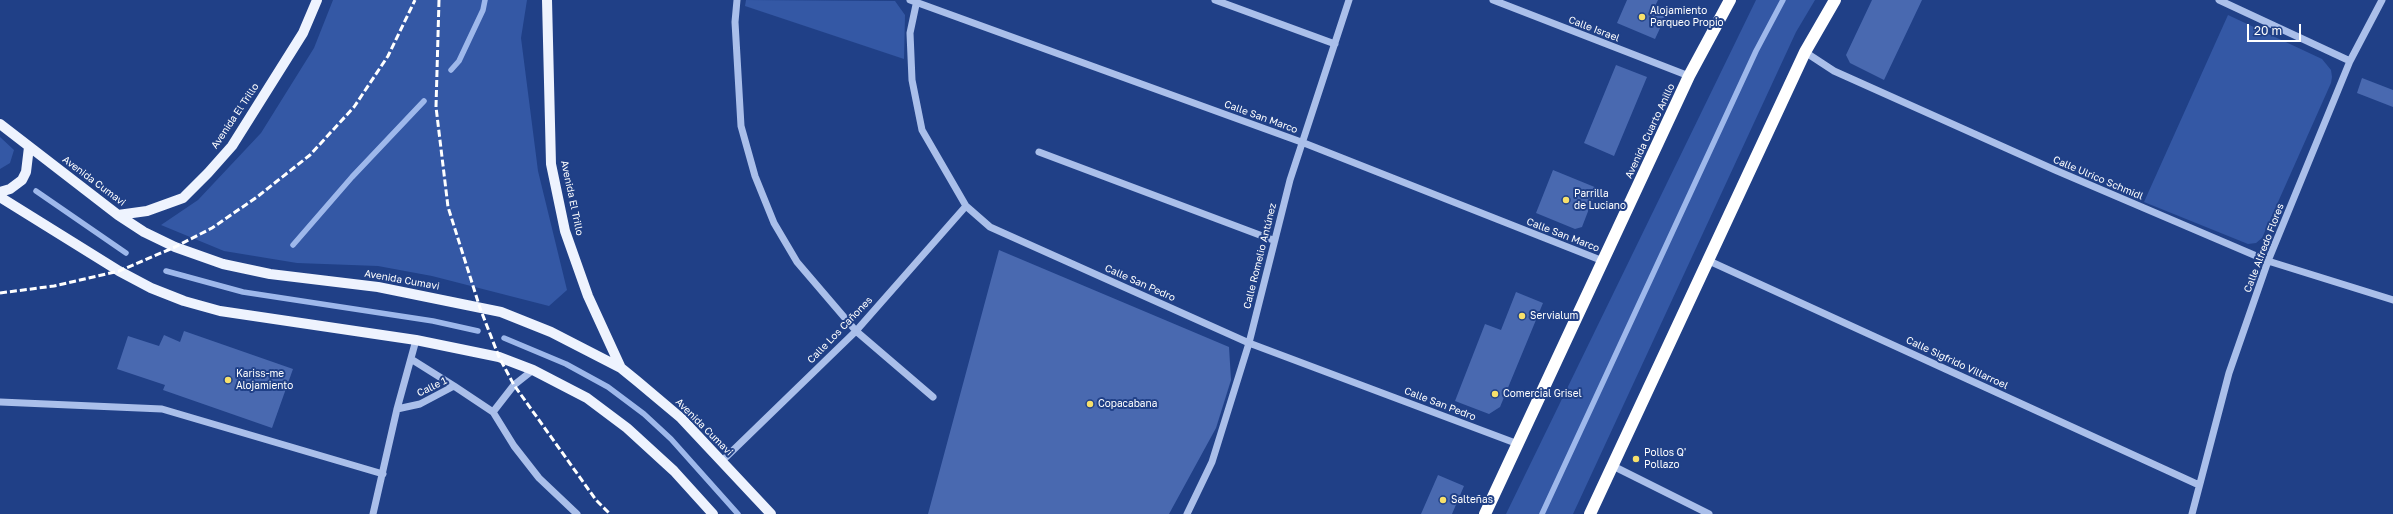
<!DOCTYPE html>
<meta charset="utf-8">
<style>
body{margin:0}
#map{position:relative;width:2393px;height:514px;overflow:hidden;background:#204087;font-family:"Golos Text",sans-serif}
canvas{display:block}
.scale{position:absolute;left:2247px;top:24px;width:54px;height:18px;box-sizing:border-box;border:2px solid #fff;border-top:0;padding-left:5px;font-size:12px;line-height:14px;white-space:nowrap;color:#fff;-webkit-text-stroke:3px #204087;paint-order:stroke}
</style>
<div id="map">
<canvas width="2393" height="514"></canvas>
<div class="scale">20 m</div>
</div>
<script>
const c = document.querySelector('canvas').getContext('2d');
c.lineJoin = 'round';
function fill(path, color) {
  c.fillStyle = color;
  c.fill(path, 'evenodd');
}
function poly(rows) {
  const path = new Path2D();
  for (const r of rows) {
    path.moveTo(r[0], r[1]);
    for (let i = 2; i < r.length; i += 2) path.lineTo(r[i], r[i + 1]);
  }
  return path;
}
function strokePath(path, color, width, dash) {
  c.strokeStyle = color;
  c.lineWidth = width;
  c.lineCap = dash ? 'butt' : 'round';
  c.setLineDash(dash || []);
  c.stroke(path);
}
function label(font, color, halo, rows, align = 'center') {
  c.font = font + ' "Golos Text",sans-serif';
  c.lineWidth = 4;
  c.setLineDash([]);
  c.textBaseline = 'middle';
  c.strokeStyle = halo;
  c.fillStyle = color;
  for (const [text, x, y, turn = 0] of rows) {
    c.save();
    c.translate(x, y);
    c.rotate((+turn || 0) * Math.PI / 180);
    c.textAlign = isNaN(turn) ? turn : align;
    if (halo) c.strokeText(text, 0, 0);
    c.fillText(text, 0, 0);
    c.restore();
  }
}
fill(poly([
 [333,0,527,0,521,38,538,171,567,290,549,306,432,276,378,266,297,263,224,251,161,225,198,200,261,133,314,48],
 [746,0,895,1,905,15,904,59,745,6],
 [1756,0,1815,0,1796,32,1573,514,1506,514],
 [2228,15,2322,59,2331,70,2332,77,2331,83,2262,238,2256,243,2248,244,2144,202],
 [0,137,14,150,10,163,0,169]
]), '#3458a5');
strokePath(poly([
 [451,70,459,61,483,10,485,0],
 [36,191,126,253],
 [293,245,352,177,424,101],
 [166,271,243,292,433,321,478,331],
 [504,338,566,364,608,387,644,414,671,439,738,514],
 [1542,514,1756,51,1783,0]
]), '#9eb8eb', 5.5);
fill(poly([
 [1627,0,1658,0,1655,6,1668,11,1655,39,1617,23],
 [1872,0,1922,0,1884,80,1850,63,1846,55],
 [1616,65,1647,77,1614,156,1584,143],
 [2362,78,2393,90,2393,107,2357,93],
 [1553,170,1597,188,1582,227,1575,229,1536,213],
 [999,250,1229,347,1231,380,1216,428,1169,514,928,514],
 [1516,292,1543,303,1500,407,1489,414,1455,401,1485,324,1501,330],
 [184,331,293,369,272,428,163,390,165,385,117,369,128,336,159,346,164,335,180,342],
 [1438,475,1464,486,1452,514,1421,514]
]), '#4969b0');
strokePath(poly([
 [737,0,735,22,741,126,755,176,774,223,797,262,856,331,933,397],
 [910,0,1304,143,1603,261],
 [917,0,910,33,912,80,922,130,966,206,990,227,1249,343,1518,444],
 [1215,0,1335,44],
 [1493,0,1689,76],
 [2219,0,2350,61],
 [1805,52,1834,71,2055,170,2268,261,2393,300],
 [1039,152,1273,240],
 [1707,260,2199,485],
 [411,359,454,386],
 [0,402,162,409,383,474],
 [397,409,420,404,454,386,493,412,514,385,533,370],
 [493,412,514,446,539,478,577,514],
 [722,461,856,331,966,206],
 [1613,466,1709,514],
 [373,514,397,409,416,340],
 [1187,514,1212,462,1249,343,1290,180,1349,0],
 [2192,514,2229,373,2268,261,2350,61,2382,0]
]), '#aabfea', 7);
strokePath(poly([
 [547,0,551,164,565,231,588,296,621,368],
 [0,124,118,215,144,232,175,247,223,264,270,274,378,287,501,312,551,332,621,368,637,381,681,418,771,514],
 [0,192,10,189,22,180,26,172,29,147],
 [0,197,119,271,151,288,184,301,220,311,416,340,499,357,533,370,587,398,627,428,674,471,713,514],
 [118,215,147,211,183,198,208,173,232,146,303,33,317,0]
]), '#eef3fe', 10);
strokePath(poly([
 [1485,514,1689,76,1730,0],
 [1590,514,1805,52,1835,0]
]), '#fff', 12);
strokePath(poly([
 [439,0,436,107,448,207,480,308,499,357,514,385,596,500,610,514],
 [0,293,54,286,119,271,175,247,212,228,257,197,310,155,354,107,388,56,415,0]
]), '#fff', 3, [7, 3]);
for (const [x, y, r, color] of [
 [1642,17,4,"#f7e06b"],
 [1566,200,4,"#f7e06b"],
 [1522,316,4,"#f7e06b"],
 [228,380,4,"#f7e06b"],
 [1495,394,4,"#f7e06b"],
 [1090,404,4,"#f7e06b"],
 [1636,459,4,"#f7e06b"],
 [1443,500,4,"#f7e06b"]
]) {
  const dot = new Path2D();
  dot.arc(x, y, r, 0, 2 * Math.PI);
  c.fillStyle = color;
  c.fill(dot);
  strokePath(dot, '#204087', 1.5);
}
label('10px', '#fff', '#204087', [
 ["Alojamiento",1650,11],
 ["Parqueo Propio",1650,23],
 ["Parrilla",1574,194],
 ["de Luciano",1574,206],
 ["Servialum",1530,316],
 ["Kariss-me",236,374],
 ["Alojamiento",236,386],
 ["Comercial Grisel",1503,394],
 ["Copacabana",1098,404],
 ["Pollos Q'",1644,453],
 ["Pollazo",1644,465],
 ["Salteñas",1451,500]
], 'left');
label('10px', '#fff', '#204087', [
 ["Calle Israel",1594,29,21],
 ["Avenida El Trillo",235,116,-56],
 ["Calle San Marco",1261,117,20],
 ["Avenida Cuarto Anillo",1650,131,-65],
 ["Calle Ulrico Schmidl",2098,178,23],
 ["Avenida Cumavi",94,181,37],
 ["Avenida El Trillo",572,198,78],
 ["Calle San Marco",1563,235,21],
 ["Calle Alfredo Flores",2264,248,-69],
 ["Calle Romelio Antúnez",1260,256,-76],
 ["Avenida Cumavi",402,280,10],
 ["Calle San Pedro",1140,283,24],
 ["Calle Los Cañones",840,330,-46],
 ["Calle Sigfrido Villarroel",1957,363,25],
 ["Calle 1",432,387,-26],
 ["Calle San Pedro",1440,404,21],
 ["Avenida Cumavi",704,427,45]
]);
</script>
